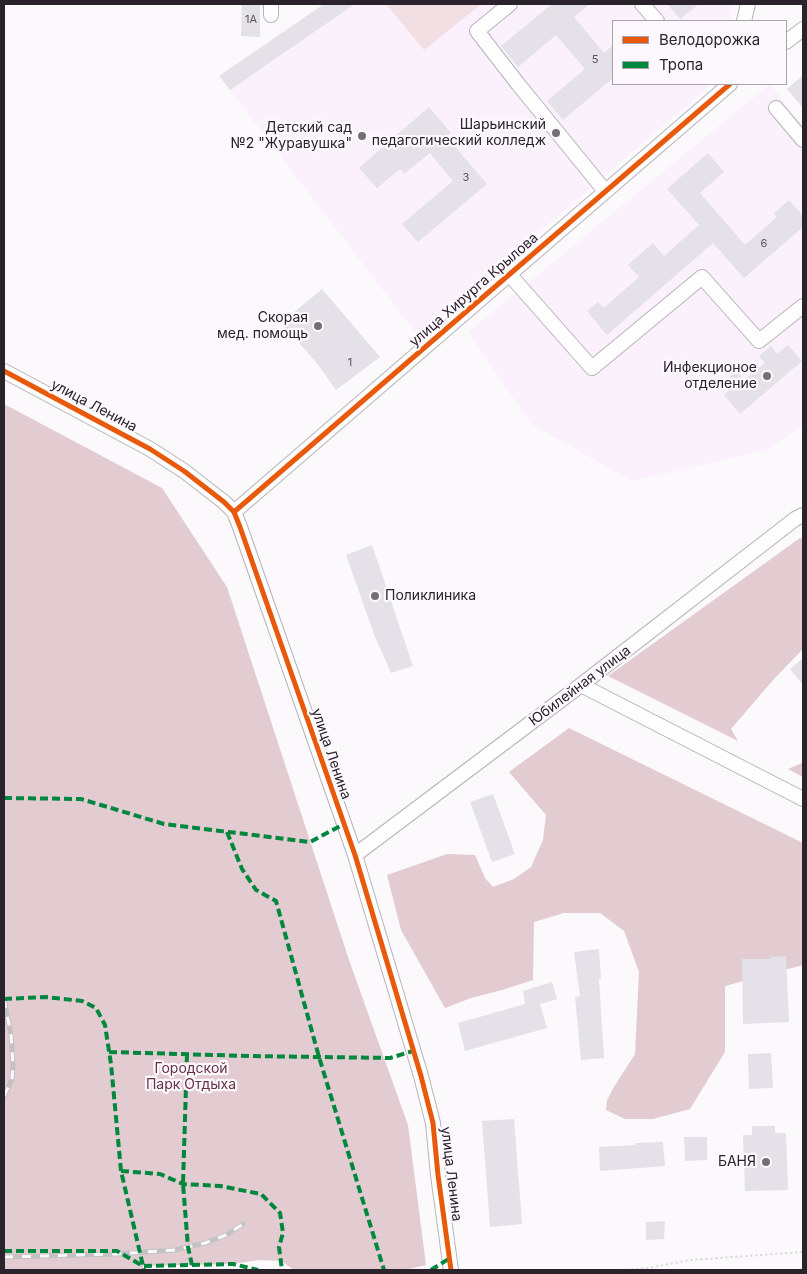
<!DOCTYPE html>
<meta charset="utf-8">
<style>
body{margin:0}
#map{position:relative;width:807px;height:1274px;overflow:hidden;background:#fbf9fc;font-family:Inter,sans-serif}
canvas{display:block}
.frame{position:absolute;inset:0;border:5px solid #2b232c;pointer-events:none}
.legend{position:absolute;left:612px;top:20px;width:175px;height:65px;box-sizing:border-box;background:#fcf8fd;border:1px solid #a8a3a9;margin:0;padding:6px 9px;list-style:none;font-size:15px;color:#2b232c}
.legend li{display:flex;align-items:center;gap:10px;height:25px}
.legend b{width:25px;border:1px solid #a8a3a9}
</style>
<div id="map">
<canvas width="807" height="1274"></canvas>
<div class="frame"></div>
<ul class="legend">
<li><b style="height:6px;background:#e8590c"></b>Велодорожка</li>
<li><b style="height:6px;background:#00873e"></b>Тропа</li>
</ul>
</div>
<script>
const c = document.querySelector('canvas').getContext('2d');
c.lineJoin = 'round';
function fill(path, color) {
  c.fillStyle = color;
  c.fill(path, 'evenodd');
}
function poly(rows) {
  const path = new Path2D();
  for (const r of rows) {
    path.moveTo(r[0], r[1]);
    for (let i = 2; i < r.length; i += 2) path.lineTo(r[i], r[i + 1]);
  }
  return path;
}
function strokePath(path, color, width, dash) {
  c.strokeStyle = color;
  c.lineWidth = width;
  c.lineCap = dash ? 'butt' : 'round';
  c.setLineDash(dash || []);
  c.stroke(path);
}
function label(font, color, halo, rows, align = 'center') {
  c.font = font + ' Inter,sans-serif';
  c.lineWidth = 4.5;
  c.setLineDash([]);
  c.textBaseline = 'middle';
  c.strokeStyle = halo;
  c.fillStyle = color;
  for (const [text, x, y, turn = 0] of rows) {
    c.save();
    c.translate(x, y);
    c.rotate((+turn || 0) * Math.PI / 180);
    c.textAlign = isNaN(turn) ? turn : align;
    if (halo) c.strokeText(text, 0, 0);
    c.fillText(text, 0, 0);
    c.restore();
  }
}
fill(poly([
 [349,4,732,4,729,21,613,21,613,84,712,84,418,336,230,90,351,7],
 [770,84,803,126,803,426,766,450,632,481,531,424,468,332]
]), '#faf1fd');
fill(poly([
 [386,4,478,4,480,5,424,50]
]), '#f2dfe4');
fill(poly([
 [4,404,162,488,227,587,349,960,408,1125,426,1265,405,1270,294,1270,281,1261,259,1260,233,1264,143,1266,143,1270,4,1270],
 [800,538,803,539,803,649,774,679,731,729,738,741,608,676],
 [569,728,803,843,803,965,725,986,725,1052,690,1109,653,1119,625,1119,606,1110,607,1100,614,1087,635,1054,639,972,624,931,600,913,564,913,534,922,533,980,502,990,471,998,445,1008,401,930,387,875,447,854,475,855,485,878,493,887,514,879,531,867,543,840,546,815,509,772],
 [803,763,803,777,788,769,802,763]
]), '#e3cbd2');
fill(poly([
 [242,4,260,4,260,37,241,36],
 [324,4,355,4,230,90,219,76],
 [552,4,590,4,574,17,604,53,613,45,613,78,563,120,547,101,585,69,556,35,518,67,501,46],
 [667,4,699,4,680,19],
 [803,75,803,108,787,89],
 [429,107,451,133,446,136,487,184,418,242,402,224,453,181,430,153,404,174,400,169,377,188,359,168],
 [708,153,724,172,700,193,745,245,777,217,774,213,789,200,803,216,803,227,744,278,713,243,607,335,587,311,598,302,604,308,639,277,628,265,653,243,664,256,699,225,667,189],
 [322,289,380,357,336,390,316,362,281,323],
 [788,345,802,361,740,414,724,395,733,387,726,380,737,371,744,380,765,363,759,356,771,346,777,354],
 [372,545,413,666,391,673,375,637,346,555],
 [803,658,803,685,790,669],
 [493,794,515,854,492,862,470,802],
 [599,949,601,979,599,979,604,1058,581,1060,575,997,580,996,574,952],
 [786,956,789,1022,743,1024,742,959,770,959,770,957],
 [552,982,557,999,540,1004,547,1028,465,1051,458,1023,525,1004,523,991],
 [771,1053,773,1088,749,1089,748,1054],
 [514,1119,522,1224,490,1227,482,1121],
 [752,1126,775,1126,775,1133,786,1133,788,1190,745,1191,743,1135,752,1135],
 [684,1137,707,1137,707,1160,685,1161],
 [663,1142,665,1166,600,1171,599,1147,636,1145,635,1143],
 [665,1221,664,1239,646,1240,646,1222]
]), '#e4e1e8');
const minor = poly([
 [510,4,477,31,518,84,605,191],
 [642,4,657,21],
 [271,15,271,4],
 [744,21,748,4],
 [786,42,803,29],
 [776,108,803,140],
 [509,274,592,368,702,277,759,341,803,306],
 [4,371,150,449,184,471,224,502,234,512,240,527,355,855,421,1076,433,1123,438,1175,451,1270],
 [234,512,730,84],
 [581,685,803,799],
 [355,855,581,685,795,519,803,515]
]);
strokePath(minor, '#b7b3b9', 16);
strokePath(poly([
 [621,1270,648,1268,691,1260,803,1252]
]), '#deddde', 2, [2.5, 2.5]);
strokePath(minor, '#fefeff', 14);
const rail = poly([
 [4,999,11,1035,13,1065,12,1079,4,1096],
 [4,1257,116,1254,175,1250,205,1243,226,1235,243,1224]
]);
strokePath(rail, '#c3c2c3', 5);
strokePath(rail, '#fcf8fd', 3, [9]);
strokePath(poly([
 [4,798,81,799,164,824,310,842,344,824],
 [227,832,242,869,256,890,276,901,319,1057,384,1270],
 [4,999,46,997,82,1001,96,1008,105,1025,111,1064,121,1171,144,1270],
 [109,1052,249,1056,390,1058,413,1051],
 [187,1054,183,1184,188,1247,192,1265],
 [121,1171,160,1174,183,1184,220,1186,261,1194,280,1213,283,1233,279,1247,282,1270],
 [4,1251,117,1251,143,1266,233,1264,258,1270],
 [431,1270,450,1258]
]), '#00873e', 4, [8, 4]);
strokePath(poly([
 [4,371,150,449,184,471,224,502,234,512,240,527,355,855,421,1076,433,1123,438,1175,451,1270],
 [234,512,730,84]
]), '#e8590c', 5);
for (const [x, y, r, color] of [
 [556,133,5,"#746e75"],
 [362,136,5,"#746e75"],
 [318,326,5,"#746e75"],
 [767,376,5,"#746e75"],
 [375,596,5,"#746e75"],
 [766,1162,5,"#746e75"]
]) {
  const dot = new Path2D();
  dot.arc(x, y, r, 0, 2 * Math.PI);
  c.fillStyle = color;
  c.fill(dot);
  strokePath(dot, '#fcf8fd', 2);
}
label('11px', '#5a545c', null, [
 ["1А",251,20],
 ["5",595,60],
 ["3",466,178],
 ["6",764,244],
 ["1",350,363]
]);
label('14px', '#2b232c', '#fcf8fd', [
 ["Шарьинский",546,125],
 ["педагогический колледж",546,141],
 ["Детский сад",352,128],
 ["№2 \"Журавушка\"",352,144],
 ["Скорая",308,318],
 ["мед. помощь",308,334],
 ["Инфекционое",757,368],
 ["отделение",757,384],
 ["Поликлиника",385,596,"left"],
 ["БАНЯ",756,1162]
], 'right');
label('14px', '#2b232c', '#fcf8fd', [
 ["улица Хирурга Крылова",474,290,-41],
 ["улица Ленина",94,406,28],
 ["Юбилейная улица",580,686,-37],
 ["улица Ленина",331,754,71],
 ["улица Ленина",451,1174,83]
]);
label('14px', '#683242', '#fcf8fd', [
 ["Городской",191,1069],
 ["Парк Отдыха",191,1085]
]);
</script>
